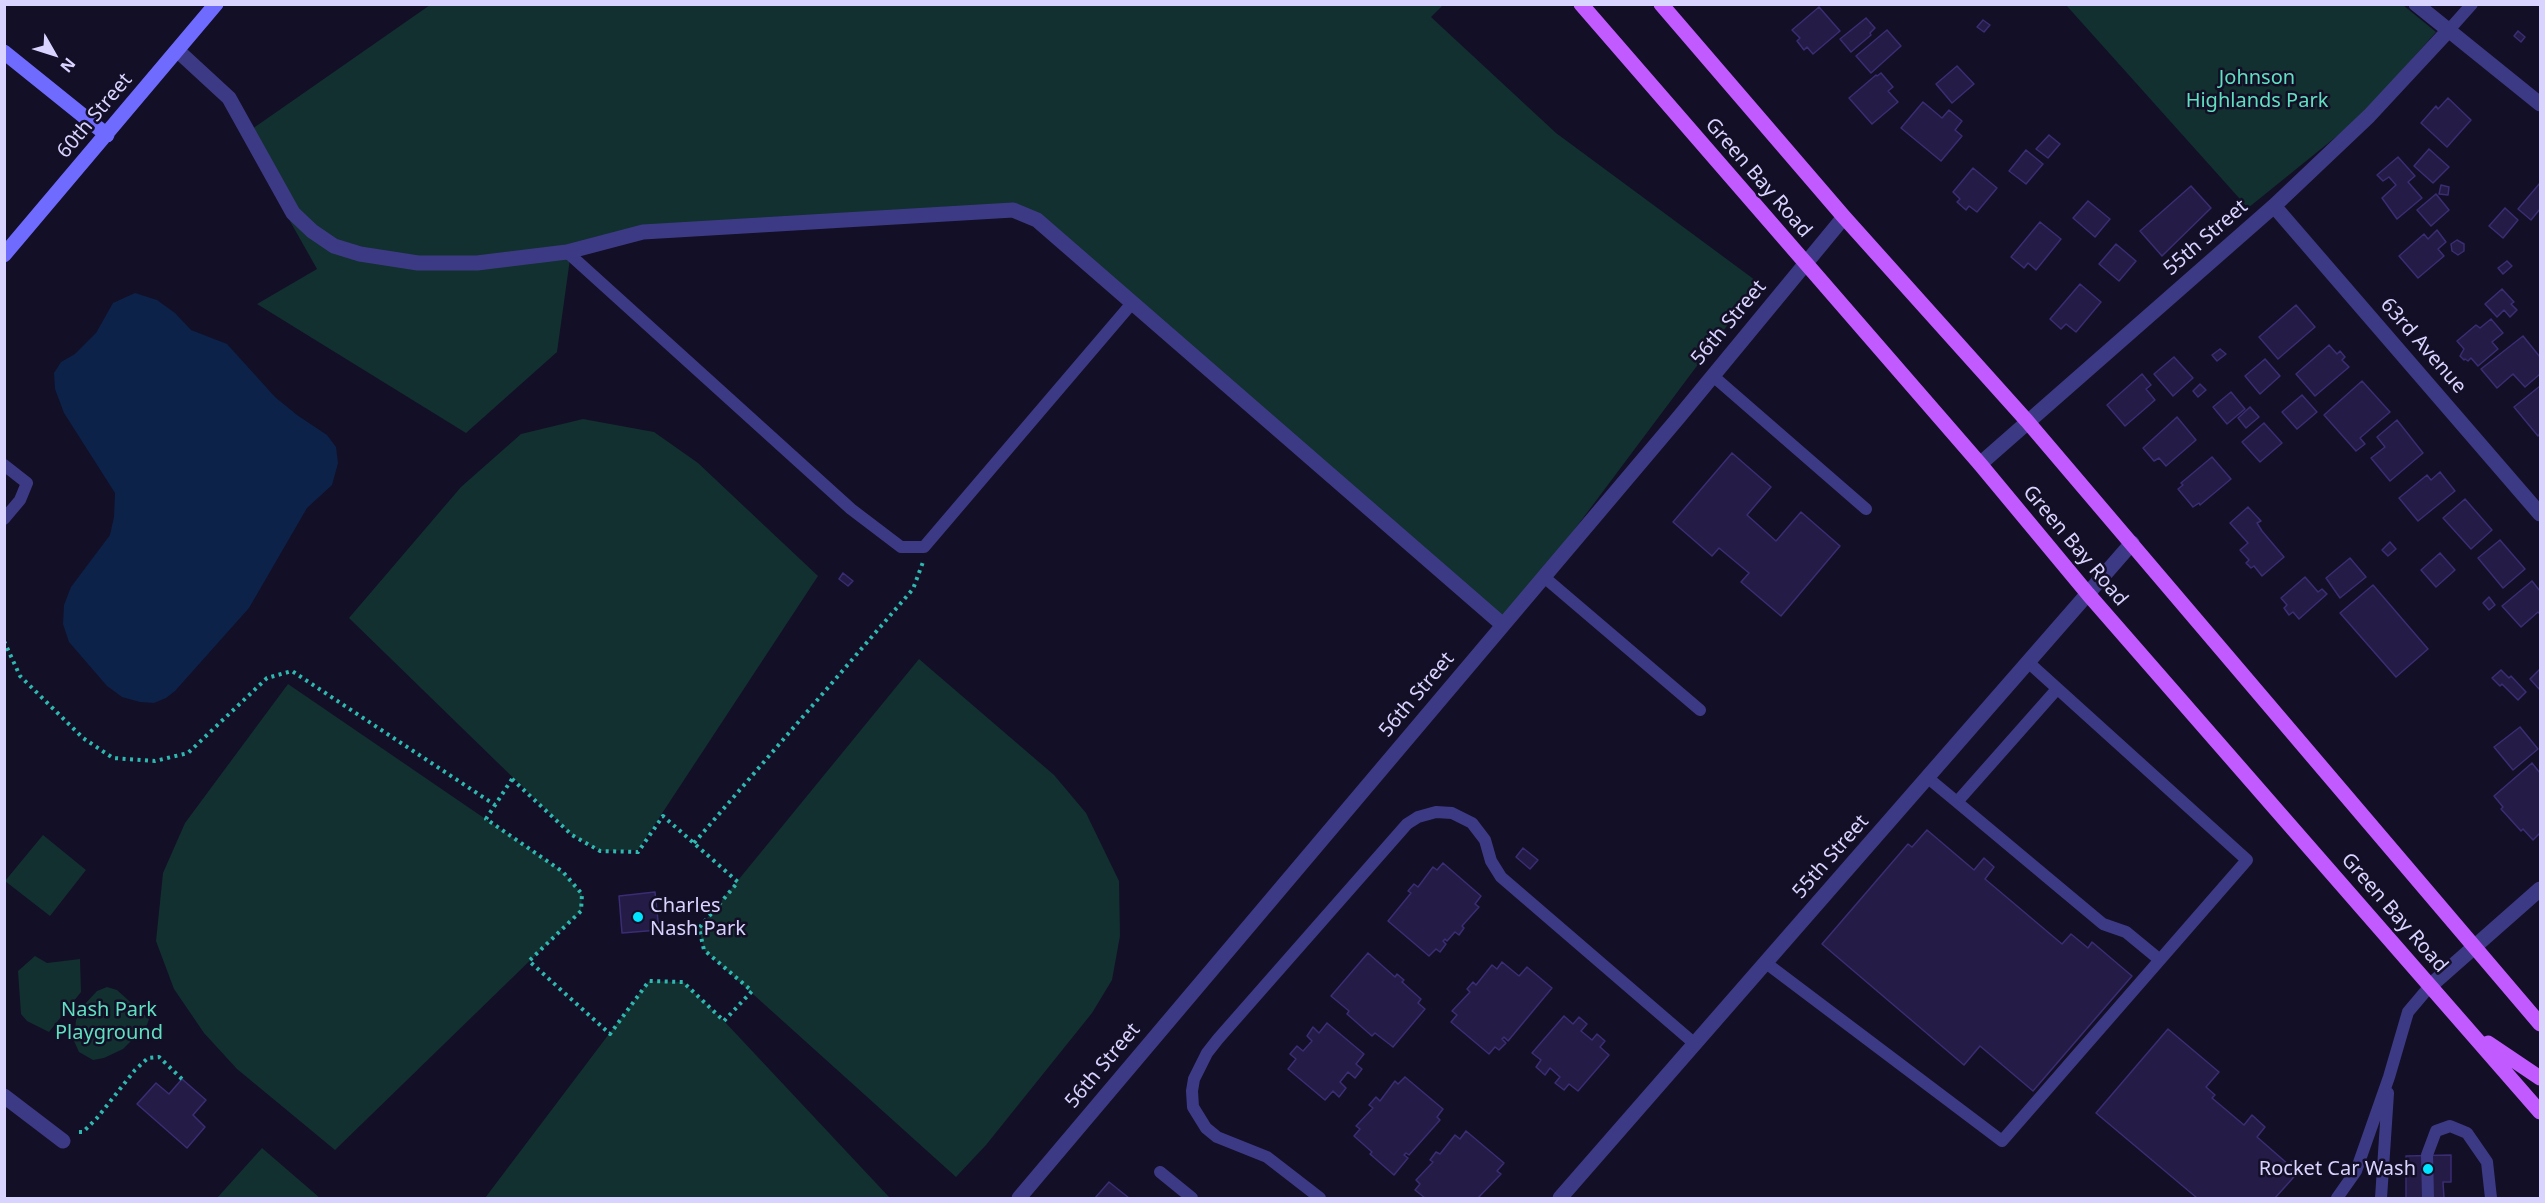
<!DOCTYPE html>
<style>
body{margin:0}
#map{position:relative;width:2545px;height:1203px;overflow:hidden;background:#130f26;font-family:"Noto Sans",sans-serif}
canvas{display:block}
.frame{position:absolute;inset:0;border:6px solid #d9d4ff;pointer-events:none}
.north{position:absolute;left:24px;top:24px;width:60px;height:60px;-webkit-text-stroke:4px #130f26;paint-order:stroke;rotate:129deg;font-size:16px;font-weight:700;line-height:24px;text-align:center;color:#d9d4ff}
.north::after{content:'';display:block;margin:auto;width:21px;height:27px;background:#d9d4ff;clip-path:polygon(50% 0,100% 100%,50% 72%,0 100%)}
</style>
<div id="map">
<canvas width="2545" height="1203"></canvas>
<div class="frame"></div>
<div class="north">N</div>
</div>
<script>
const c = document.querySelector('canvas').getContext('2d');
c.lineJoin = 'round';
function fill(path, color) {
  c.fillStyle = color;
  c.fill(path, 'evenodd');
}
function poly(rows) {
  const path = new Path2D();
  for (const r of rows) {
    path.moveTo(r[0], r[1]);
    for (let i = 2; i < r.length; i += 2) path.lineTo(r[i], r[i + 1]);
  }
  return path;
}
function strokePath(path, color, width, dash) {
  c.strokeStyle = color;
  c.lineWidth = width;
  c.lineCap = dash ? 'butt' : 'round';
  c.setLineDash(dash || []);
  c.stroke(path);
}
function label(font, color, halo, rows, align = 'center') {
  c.font = font + ' "Noto Sans",sans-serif';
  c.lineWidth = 5;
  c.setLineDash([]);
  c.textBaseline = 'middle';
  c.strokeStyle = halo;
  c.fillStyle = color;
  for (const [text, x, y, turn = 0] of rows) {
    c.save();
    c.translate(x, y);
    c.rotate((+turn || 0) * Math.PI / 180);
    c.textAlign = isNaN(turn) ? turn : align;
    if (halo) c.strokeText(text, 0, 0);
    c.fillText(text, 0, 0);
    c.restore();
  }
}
fill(poly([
 [430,5,1443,5,1431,17,1556,133,1759,283,1503,625,1139,307,1013,210,643,232,570,259,557,352,466,433,257,304,317,269,242,136],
 [2066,5,2403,5,2436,32,2363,115,2248,208],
 [583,419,654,432,698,463,818,576,638,850,600,851,572,835,349,618,461,487,521,434],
 [919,659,1054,775,1086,813,1119,881,1120,936,1112,980,1092,1013,986,1145,956,1177,704,950,699,928],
 [288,684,563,872,582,894,581,911,335,1150,237,1069,204,1033,174,989,156,941,163,873,185,823],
 [43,835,86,870,50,916,5,881],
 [35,956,47,963,80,959,81,992,49,1032,27,1021,21,1014,18,971],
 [649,981,683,982,724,1021,890,1198,485,1198],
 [107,987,117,990,149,1019,147,1025,123,1049,104,1058,93,1060,79,1052,74,1041,76,1020,85,1004,97,991],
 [262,1148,320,1198,217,1198]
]), '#12302f');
fill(poly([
 [135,293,157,300,175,313,191,330,227,344,275,397,297,415,327,435,336,447,338,463,332,485,307,508,249,608,175,691,166,698,154,703,140,702,122,697,107,686,69,642,63,624,64,605,71,587,110,535,114,517,115,493,64,413,55,389,54,373,61,362,75,354,96,333,113,303]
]), '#0c2248');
const building = poly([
 [1819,7,1840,31,1813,54,1807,47,1804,50,1797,41,1800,38,1792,30,1819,7],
 [1866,18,1875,28,1870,33,1871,35,1851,52,1840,39,1866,18],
 [1983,20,1990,25,1984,32,1977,27,1983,20],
 [1887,30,1901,46,1871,73,1856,56,1887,30],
 [2518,31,2525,37,2521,42,2514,36,2518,31],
 [1957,66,1974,84,1952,103,1936,84,1957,66],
 [1881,73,1893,87,1888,91,1898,102,1872,124,1849,98,1876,75,1877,76,1881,73],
 [2448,98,2471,120,2447,147,2421,123,2436,106,2438,109,2448,98],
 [1923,102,1942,118,1949,110,1962,121,1955,130,1962,136,1941,161,1901,128,1923,102],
 [2049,135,2060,144,2048,158,2036,149,2049,135],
 [2429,149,2449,167,2433,183,2414,166,2429,149],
 [2026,150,2043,164,2026,184,2009,171,2026,150],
 [2398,157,2415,176,2408,182,2422,198,2397,219,2382,198,2396,185,2389,177,2383,181,2377,175,2398,157],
 [1973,168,1997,188,1977,212,1969,206,1966,210,1957,202,1960,199,1953,192,1973,168],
 [2540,183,2540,209,2531,220,2518,209,2540,183],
 [2441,185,2449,187,2448,195,2439,194,2441,185],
 [2191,186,2211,208,2162,256,2140,231,2191,186],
 [2436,194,2449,210,2431,226,2417,210,2436,194],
 [2088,201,2110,219,2095,237,2073,218,2088,201],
 [2505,208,2518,220,2503,238,2489,226,2505,208],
 [2040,222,2061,239,2036,270,2028,263,2024,268,2011,257,2040,222],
 [2437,230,2446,242,2438,249,2444,256,2418,278,2399,256,2424,234,2428,239,2437,230],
 [2457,240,2464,244,2464,251,2458,255,2452,251,2451,244,2457,240],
 [2116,244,2136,261,2119,281,2099,264,2116,244],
 [2507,261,2512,266,2503,274,2498,268,2507,261],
 [2080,284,2101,302,2076,332,2066,324,2061,329,2050,319,2080,284],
 [2502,289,2514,302,2511,304,2517,310,2510,317,2504,310,2497,317,2485,304,2502,289],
 [2296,305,2315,327,2278,359,2259,337,2296,305],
 [2491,319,2503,333,2492,342,2498,349,2478,366,2471,358,2468,361,2465,359,2464,360,2460,356,2464,349,2457,341,2476,325,2480,328,2491,319],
 [2523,336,2540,357,2540,374,2525,387,2513,374,2497,388,2481,369,2523,336],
 [2329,345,2337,354,2340,351,2345,357,2342,360,2349,367,2315,396,2296,374,2329,345],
 [2220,349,2226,354,2217,361,2212,355,2220,349],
 [2174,357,2193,378,2173,396,2154,374,2174,357],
 [2265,359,2280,376,2260,394,2245,376,2265,359],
 [2142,374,2151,385,2146,389,2155,400,2125,426,2107,405,2142,374],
 [2362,381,2390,412,2360,438,2365,444,2356,451,2324,415,2362,381],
 [2200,384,2206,390,2198,397,2193,391,2200,384],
 [2540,386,2540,433,2538,436,2514,407,2540,386],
 [2231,392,2245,409,2227,424,2213,407,2231,392],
 [2302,395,2317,412,2297,429,2282,412,2302,395],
 [2250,407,2259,417,2246,428,2238,418,2250,407],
 [2177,417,2196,440,2166,466,2159,458,2154,461,2143,448,2177,417],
 [2397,420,2423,453,2390,481,2371,458,2385,447,2377,437,2397,420],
 [2264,423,2282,443,2260,462,2242,442,2264,423],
 [1732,453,1771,487,1747,515,1776,541,1801,512,1840,546,1781,616,1741,582,1749,573,1719,548,1712,556,1673,522,1732,453],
 [2212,457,2231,479,2200,505,2199,503,2193,507,2178,489,2183,485,2181,483,2212,457],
 [2440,472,2455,491,2418,521,2399,498,2427,475,2431,480,2440,472],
 [2465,499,2492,530,2471,549,2443,518,2465,499],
 [2248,507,2261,521,2257,523,2262,531,2284,557,2262,576,2254,566,2251,568,2246,563,2249,560,2240,550,2248,543,2230,523,2248,507],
 [2500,540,2525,569,2503,588,2478,558,2500,540],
 [2390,542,2396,549,2388,556,2382,550,2390,542],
 [2440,553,2455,570,2436,587,2421,570,2440,553],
 [2350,558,2366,577,2340,598,2326,578,2350,558],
 [843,573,853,581,848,586,839,579,843,573],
 [2305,577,2318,592,2322,589,2327,594,2299,619,2293,612,2289,615,2284,608,2287,605,2281,598,2305,577],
 [2532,581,2540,591,2540,614,2538,612,2521,627,2502,606,2532,581],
 [2373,585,2428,649,2396,677,2340,613,2373,585],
 [2489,597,2495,605,2489,610,2483,603,2489,597],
 [2540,669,2540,690,2530,679,2540,669],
 [2501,670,2509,678,2511,676,2526,692,2518,700,2502,684,2500,686,2492,678,2501,670],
 [2520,727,2538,749,2513,770,2494,747,2520,727],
 [2532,763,2540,773,2540,833,2533,840,2523,829,2521,831,2501,809,2503,807,2494,796,2532,763],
 [1927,830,1974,870,1984,858,1994,867,1985,879,2062,944,2071,934,2088,948,2092,942,2132,976,2033,1091,1980,1046,1964,1065,1822,944,1908,844,1912,847,1927,830],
 [1523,848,1538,860,1530,869,1516,857,1523,848],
 [1443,863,1481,896,1475,904,1479,907,1462,926,1464,928,1459,935,1455,932,1447,941,1445,939,1443,941,1446,944,1440,952,1436,949,1429,956,1388,921,1411,893,1408,891,1414,884,1418,887,1433,867,1437,870,1443,863],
 [655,892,659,930,622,933,619,896,655,892],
 [1368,953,1395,977,1397,974,1404,980,1402,982,1421,999,1418,1003,1425,1009,1393,1047,1375,1033,1372,1036,1347,1014,1349,1011,1331,996,1368,953],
 [1502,962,1519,976,1527,967,1552,988,1508,1041,1504,1037,1502,1039,1506,1043,1499,1050,1495,1047,1489,1054,1451,1022,1457,1015,1452,1011,1470,992,1467,989,1473,982,1476,985,1492,965,1497,969,1502,962],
 [1564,1016,1573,1024,1579,1017,1587,1024,1581,1031,1592,1040,1597,1034,1605,1041,1600,1047,1609,1055,1578,1091,1569,1084,1564,1090,1555,1083,1560,1077,1550,1068,1545,1075,1536,1067,1541,1060,1532,1053,1564,1016],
 [1327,1023,1364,1054,1356,1064,1362,1069,1355,1078,1348,1072,1340,1082,1346,1088,1339,1097,1333,1091,1325,1100,1288,1069,1296,1059,1290,1054,1297,1046,1303,1051,1312,1041,1307,1036,1313,1027,1319,1033,1327,1023],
 [2168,1029,2219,1072,2206,1087,2215,1095,2212,1098,2244,1125,2252,1115,2265,1127,2257,1137,2289,1165,2292,1161,2301,1169,2275,1198,2197,1198,2096,1113,2168,1029],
 [1405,1077,1443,1109,1437,1117,1440,1120,1409,1155,1406,1153,1404,1155,1408,1158,1394,1175,1370,1154,1372,1152,1354,1136,1360,1129,1356,1126,1373,1108,1369,1105,1376,1097,1380,1101,1395,1081,1398,1084,1405,1077],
 [182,1079,206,1100,193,1115,205,1127,187,1148,137,1104,156,1083,169,1094,182,1079],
 [1466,1131,1504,1163,1497,1171,1501,1174,1478,1198,1425,1198,1415,1190,1420,1184,1416,1180,1433,1162,1430,1160,1436,1152,1440,1154,1455,1135,1460,1139,1466,1131],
 [2451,1155,2451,1182,2443,1182,2444,1198,2406,1198,2406,1156,2451,1155],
 [1109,1182,1129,1198,1095,1198,1109,1182]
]);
fill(building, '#241b47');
strokePath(building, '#3b2d73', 1.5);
strokePath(poly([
 [4,641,20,676,83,738,113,758,155,761,188,753,267,678,292,671,495,805],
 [512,779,572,835,600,851,638,852,663,816,738,882,699,928,704,950,752,991,724,1021,683,982,649,981,610,1034,529,961,581,911,582,894,563,872,486,819,512,779],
 [694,843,913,589,923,562],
 [79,1132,83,1132,97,1118,135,1070,148,1058,159,1057,182,1079]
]), '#2fb8b0', 4, [3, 4.5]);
strokePath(poly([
 [2448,31,2472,4],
 [567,252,851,509,901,547,924,547,1133,302],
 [1713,376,1866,509],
 [4,465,27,483,20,500,4,519],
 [1544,577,1700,710],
 [1928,778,1957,802,2057,689],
 [1957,802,2103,924,2126,932,2160,960],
 [1766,963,2002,1141,2247,860,2028,662],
 [1160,1172,1192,1198],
 [1320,1198,1267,1157,1217,1137,1206,1128,1193,1107,1192,1091,1194,1079,1207,1053,1218,1039,1407,824,1418,817,1436,812,1452,813,1472,823,1485,840,1491,861,1501,877,1695,1044],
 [2337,1198,2356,1171,2389,1077,2408,1012,2430,986],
 [2381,1198,2388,1093],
 [2428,1198,2427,1155,2436,1131,2450,1126,2467,1133,2487,1162,2491,1198]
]), '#3d3a85', 12);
strokePath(poly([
 [2416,4,2540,104],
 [178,51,229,98,293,213,312,231,334,246,360,254,418,263,477,263,567,252,643,232,1013,210,1037,220,1503,625],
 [2274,206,2540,514],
 [1980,464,2274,206,2369,116,2448,31],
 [2430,986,2540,889],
 [4,1096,63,1141],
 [1019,1198,1679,417,1844,217],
 [1560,1198,2132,543]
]), '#3d3a85', 15);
strokePath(poly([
 [4,52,107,135],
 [4,255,216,4]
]), '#6f6bff', 15);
strokePath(poly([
 [1581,4,1980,464,2088,594,2540,1112],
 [1661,4,1844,217,2027,421,2540,1024],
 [2488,1043,2540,1078]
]), '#c25bff', 15);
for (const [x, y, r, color] of [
 [638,917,6,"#00e5ff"],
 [2428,1169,6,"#00e5ff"]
]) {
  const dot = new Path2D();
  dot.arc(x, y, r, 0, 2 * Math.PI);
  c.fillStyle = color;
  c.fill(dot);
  strokePath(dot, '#130f26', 2);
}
label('20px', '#5fe0c0', '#130f26', [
 ["Johnson",2257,78],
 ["Highlands Park",2257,101],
 ["Nash Park",109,1010],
 ["Playground",109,1033]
]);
label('20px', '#d9d4ff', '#130f26', [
 ["60th Street",95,116,-50],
 ["Green Bay Road",1758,178,49],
 ["55th Street",2206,238,-41],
 ["56th Street",1729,323,-50],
 ["63rd Avenue",2423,346,49],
 ["Green Bay Road",2075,546,50],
 ["56th Street",1417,695,-50],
 ["55th Street",1831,857,-49],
 ["Green Bay Road",2394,913,49],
 ["56th Street",1103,1066,-50]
]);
label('20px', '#d9d4ff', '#130f26', [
 ["Charles",650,906],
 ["Nash Park",650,929],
 ["Rocket Car Wash",2416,1169,"right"]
], 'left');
</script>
